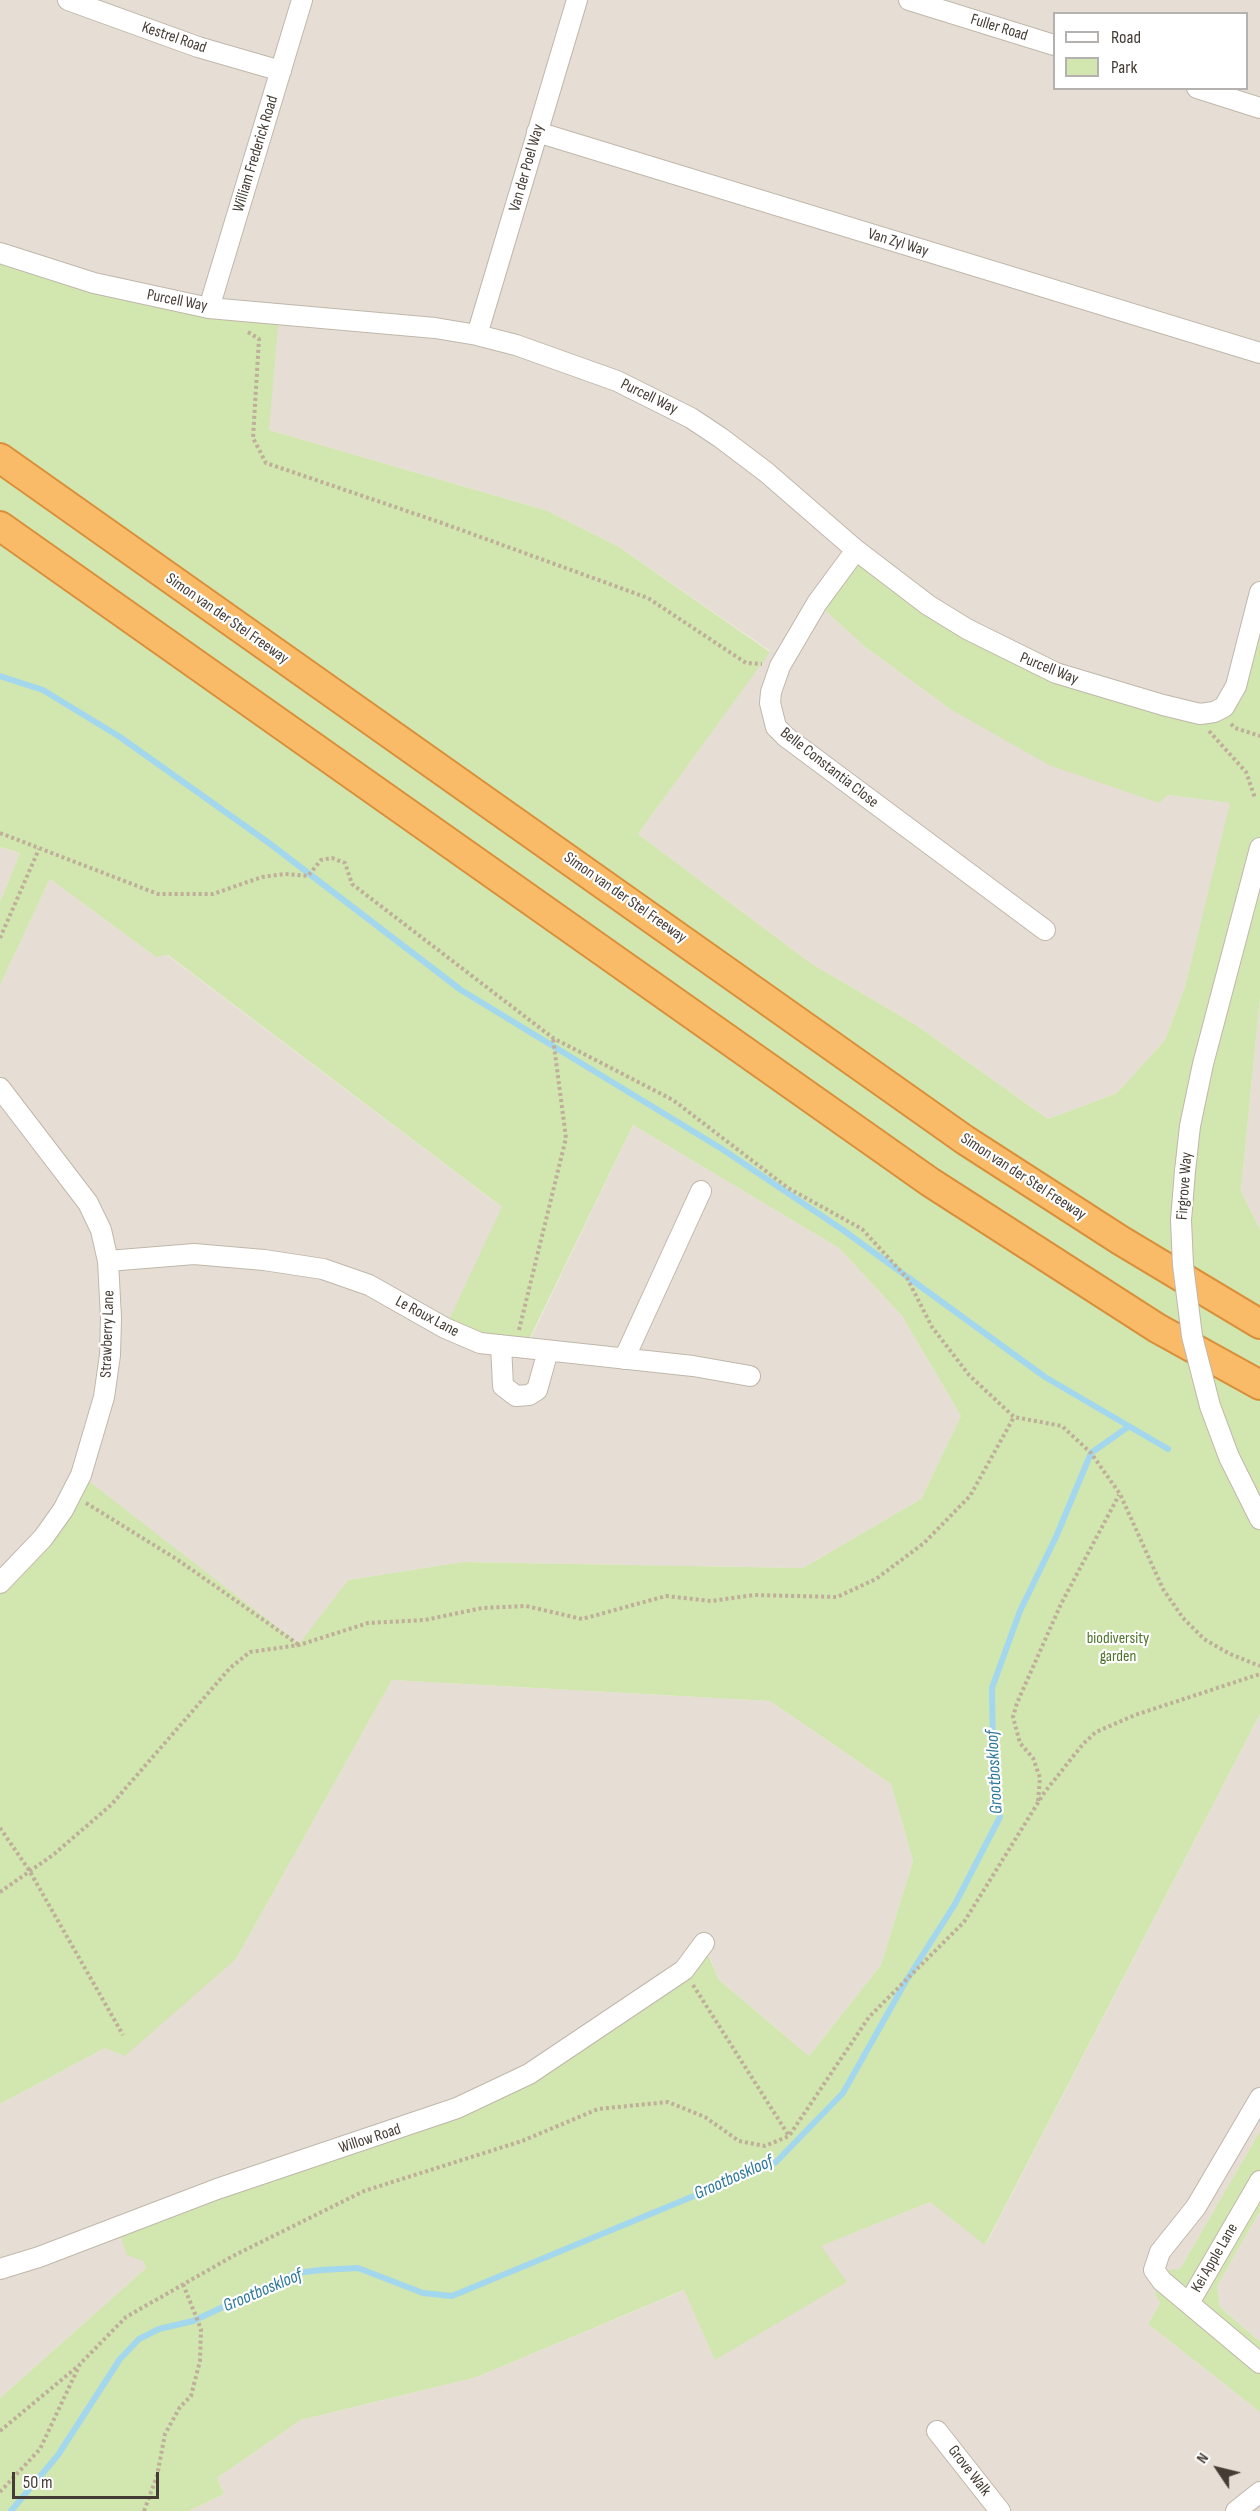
<!DOCTYPE html>
<style>
body{margin:0}
#map{position:relative;width:1260px;height:2511px;overflow:hidden;background:#f2ede5;font-family:"Sofia Sans Condensed",sans-serif}
canvas{display:block}
.legend{position:absolute;left:1053px;top:12px;width:195px;height:78px;box-sizing:border-box;background:#fff;border:2px solid #b5b1ae;margin:0;padding:8px 10px;list-style:none;font-size:18px;color:#453d35}
.legend li{display:flex;align-items:center;gap:12px;height:30px}
.legend b{width:30px;border:2px solid #b5b1ae}
.north{position:absolute;left:1188px;top:2439px;width:60px;height:60px;-webkit-text-stroke:4px #fff;paint-order:stroke;rotate:305deg;font-size:16px;font-weight:700;line-height:24px;text-align:center;color:#453d35}
.north::after{content:'';display:block;margin:auto;width:21px;height:27px;background:#453d35;clip-path:polygon(50% 0,100% 100%,50% 72%,0 100%)}
.scale{position:absolute;left:12px;top:2472px;width:147px;height:27px;box-sizing:border-box;border:3px solid #453d35;border-top:0;padding-left:8px;font-size:18px;line-height:21px;white-space:nowrap;color:#453d35;-webkit-text-stroke:4px #fff;paint-order:stroke}
</style>
<div id="map">
<canvas width="1260" height="2511"></canvas>
<ul class="legend">
<li><b style="height:8px;background:#fff"></b>Road</li>
<li><b style="height:16px;background:#d2e6af"></b>Park</li>
</ul>
<div class="north">N</div>
<div class="scale">50 m</div>
</div>
<script>
const c = document.querySelector('canvas').getContext('2d');
c.lineJoin = 'round';
function fill(path, color) {
  c.fillStyle = color;
  c.fill(path, 'evenodd');
}
function poly(rows) {
  const path = new Path2D();
  for (const r of rows) {
    path.moveTo(r[0], r[1]);
    for (let i = 2; i < r.length; i += 2) path.lineTo(r[i], r[i + 1]);
  }
  return path;
}
function strokePath(path, color, width, dash) {
  c.strokeStyle = color;
  c.lineWidth = width;
  c.lineCap = dash ? 'butt' : 'round';
  c.setLineDash(dash || []);
  c.stroke(path);
}
function label(font, color, halo, rows, align = 'center') {
  c.font = font + ' "Sofia Sans Condensed",sans-serif';
  c.lineWidth = 4.5;
  c.setLineDash([]);
  c.textBaseline = 'middle';
  c.strokeStyle = halo;
  c.fillStyle = color;
  for (const [text, x, y, turn = 0] of rows) {
    c.save();
    c.translate(x, y);
    c.rotate((+turn || 0) * Math.PI / 180);
    c.textAlign = isNaN(turn) ? turn : align;
    if (halo) c.strokeText(text, 0, 0);
    c.fillText(text, 0, 0);
    c.restore();
  }
}
fill(poly([
 [0,0,1260,0,1260,592,1236,686,1214,712,817,603,864,646,950,709,1168,795,1231,803,1185,987,1165,1040,1117,1093,1048,1119,916,1025,812,964,638,834,770,651,619,547,548,511,269,430,0,253],
 [1054,14,1246,14,1246,88,1054,88],
 [0,847,20,853,0,902],
 [50,879,156,957,167,955,503,1208,446,1328,526,1348,633,1125,839,1248,902,1316,961,1416,921,1499,803,1568,463,1562,348,1580,299,1645,81,1475,0,1583,0,985],
 [1260,997,1260,1230,1241,1191],
 [392,1680,770,1701,891,1784,913,1861,881,1965,809,2056,718,1979,705,1944,529,2074,143,2261,146,2268,0,2398,0,2104,105,2048,236,1959],
 [1260,1714,1260,2131,1180,2269,1172,2272,1155,2293,1160,2303,1148,2324,1260,2412,1260,2511,189,2511,224,2494,217,2478,301,2420,477,2377,685,2290,715,2359,846,2282,820,2246,930,2202,986,2244],
 [1260,2211,1260,2342,1220,2307,1217,2286]
]), '#e6ded4');
fill(poly([
 [0,253,279,316,269,430,548,511,619,547,770,652,638,834,812,964,916,1025,1048,1119,1117,1093,1165,1040,1185,987,1230,803,1168,795,1159,803,1049,765,950,709,864,646,817,603,856,550,967,629,1163,705,1224,707,1260,592,1260,997,1241,1191,1260,1230,1260,1714,985,2245,930,2202,821,2246,847,2282,715,2360,684,2290,477,2377,301,2420,217,2478,224,2494,189,2511,0,2511,0,2398,146,2268,143,2261,127,2255,117,2227,528,2074,704,1943,718,1979,809,2056,881,1965,913,1861,891,1784,770,1701,392,1680,236,1959,125,2056,105,2048,0,2104,0,1583,81,1475,299,1644,348,1580,463,1562,803,1568,921,1499,961,1416,902,1316,839,1248,633,1125,525,1348,445,1328,502,1207,168,955,156,957,50,879,0,985,0,902,20,853,0,847],
 [1260,2131,1260,2211,1217,2286,1220,2307,1260,2342,1260,2412,1148,2324,1160,2303,1155,2293,1169,2270,1180,2269]
]), '#d2e6af');
strokePath(poly([
 [0,676,43,690,120,737,269,843,461,990,722,1149,843,1230,1045,1377,1168,1449],
 [11,2511,58,2455,120,2359,139,2339,159,2329,193,2321,296,2273,321,2270,358,2268,423,2293,452,2296,776,2162,843,2093,906,1981,955,1904,1000,1817,993,1758,992,1688,1020,1611,1056,1537,1091,1453,1128,1427]
]), '#a3d7ee', 6);
const minor = poly([
 [68,0,198,47,281,71],
 [909,0,1054,45],
 [1197,88,1260,108],
 [537,132,1260,353],
 [0,253,94,283,209,308,435,328,477,335,516,345,617,381,691,418,721,438,766,472,856,550,928,605,967,629,1056,673,1163,705,1200,714,1214,712,1224,707,1236,686,1260,592],
 [209,308,302,0],
 [477,335,577,0],
 [856,550,817,603,780,666,771,692,770,703,776,727,786,737,1045,930],
 [0,1088,88,1203,101,1230,108,1261,111,1318,110,1355,104,1397,81,1475,63,1510,43,1538,0,1583],
 [1185,1171,1190,1126,1203,1064,1260,848],
 [108,1261,194,1254,264,1260,323,1269,369,1285,445,1328,480,1343,693,1366,750,1376],
 [501,1345,503,1386,516,1396,529,1395,537,1390,548,1351],
 [624,1359,701,1191],
 [1229,1457,1260,1519],
 [1260,2098,1196,2207,1160,2252,1154,2270,1162,2281,1260,2363],
 [0,2269,39,2257,217,2189,457,2108,529,2074,684,1970,704,1943],
 [1189,2303,1260,2181],
 [937,2431,1000,2511],
 [1236,2511,1260,2492]
]);
const highway = poly([
 [0,458,965,1140,1120,1240,1260,1324],
 [0,526,930,1182,1157,1328,1260,1385]
]);
strokePath(minor, '#c0b7ab', 22);
strokePath(highway, '#d98e39', 32);
strokePath(poly([
 [248,332,259,339,253,438,266,463,442,523,648,598,746,663,762,664],
 [1231,724,1235,728,1260,736],
 [1209,731,1246,772,1255,798],
 [0,833,158,894,213,894,262,877,285,874,308,876,321,860,332,858,345,863,352,884,553,1038,673,1100,788,1188,862,1229,907,1278,932,1327,969,1375,1014,1417,1062,1426,1091,1453,1120,1494,1163,1589,1183,1618,1204,1639,1230,1654,1260,1666],
 [0,938,39,849],
 [519,1330,566,1138,553,1038],
 [86,1503,178,1560,299,1645],
 [1038,1801,1040,1778,1033,1758,1020,1743,1013,1717,1017,1703,1061,1604,1119,1495],
 [0,1828,29,1870,123,2035],
 [0,1892,53,1855,111,1805,230,1668,250,1652,299,1645,368,1623,425,1620,482,1608,526,1606,582,1619,666,1596,711,1601,754,1595,837,1597,876,1579,924,1543,970,1496,1014,1417],
 [693,1985,789,2136],
 [0,2431,77,2367],
 [0,2492,40,2449,80,2364,126,2317,233,2256,364,2191,522,2141,598,2109,668,2102,705,2117,739,2141,765,2146,789,2136,869,2017,964,1922,1044,1793,1083,1744,1096,1732,1135,1715,1260,1674],
 [144,2511,157,2476,165,2434,180,2407,191,2396,200,2361,201,2329,183,2284]
]), '#bfae9a', 4, [3, 3]);
strokePath(minor, '#fff', 20);
strokePath(highway, '#fabb69', 28);
const minorBridge = poly([
 [1185,1171,1181,1220,1183,1265,1192,1336,1210,1406,1229,1457]
]);
strokePath(minorBridge, '#c0b7ab', 22, []);
strokePath(minorBridge, '#fff', 20);
label('16px', '#453d35', '#fff', [
 ["Fuller Road",999,28,17],
 ["Kestrel Road",174,38,19],
 ["William Frederick Road",256,154,-73],
 ["Van der Poel Way",527,168,-74],
 ["Van Zyl Way",898,243,17],
 ["Purcell Way",177,301,11],
 ["Purcell Way",649,397,26],
 ["Simon van der Stel Freeway",227,619,35],
 ["Purcell Way",1049,669,22],
 ["Belle Constantia Close",829,768,38],
 ["Simon van der Stel Freeway",625,898,35],
 ["Simon van der Stel Freeway",1023,1177,33],
 ["Firgrove Way",1185,1186,-86],
 ["Le Roux Lane",427,1317,28],
 ["Strawberry Lane",108,1334,-88],
 ["Willow Road",370,2139,-18],
 ["Kei Apple Lane",1215,2258,-60],
 ["Grove Walk",969,2471,52]
]);
label('16px', '#4e742a', '#fff', [
 ["biodiversity",1118,1639],
 ["garden",1118,1657]
]);
label('italic 18px', '#2e799d', '#fff', [
 ["Grootboskloof",995,1772,-93],
 ["Grootboskloof",734,2178,-24],
 ["Grootboskloof",263,2291,-23]
]);
</script>
